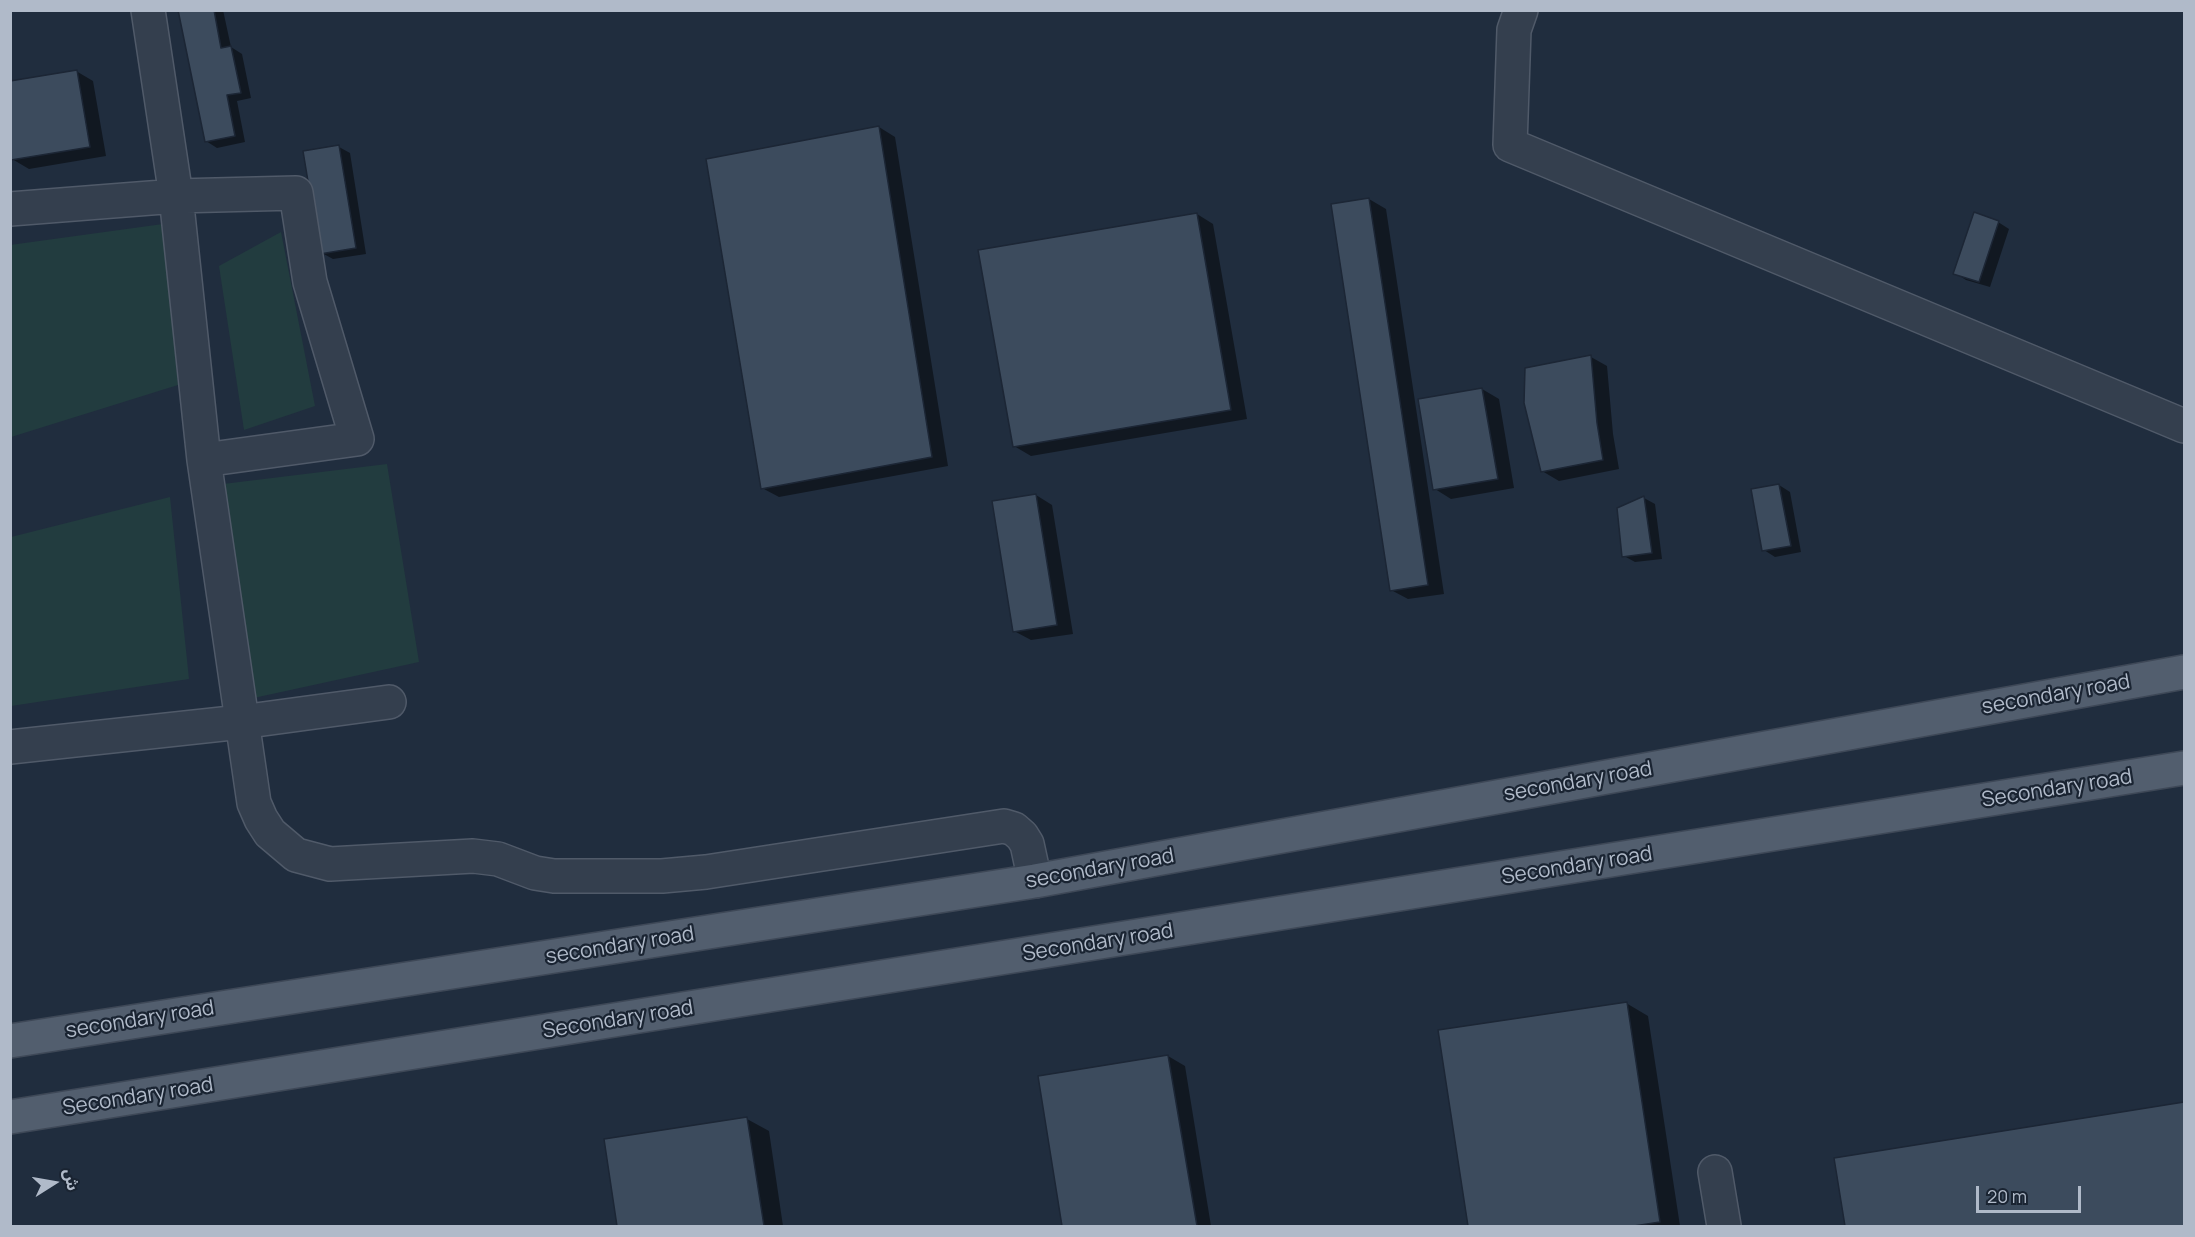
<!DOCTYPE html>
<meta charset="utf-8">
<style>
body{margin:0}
#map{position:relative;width:2195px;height:1237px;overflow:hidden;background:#202d3e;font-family:Manrope,"Noto Sans Arabic",sans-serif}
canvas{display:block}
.frame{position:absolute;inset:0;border:12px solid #b0bac9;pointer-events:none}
.north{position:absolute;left:24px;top:1153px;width:60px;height:60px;-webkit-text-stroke:4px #1a2432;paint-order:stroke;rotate:79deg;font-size:16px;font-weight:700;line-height:24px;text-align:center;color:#b0bac9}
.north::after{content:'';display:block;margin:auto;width:21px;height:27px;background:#b0bac9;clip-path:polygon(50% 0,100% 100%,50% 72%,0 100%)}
.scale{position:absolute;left:1976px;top:1186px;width:105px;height:27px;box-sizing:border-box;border:3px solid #b0bac9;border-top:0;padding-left:8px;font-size:18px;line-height:21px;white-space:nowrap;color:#b0bac9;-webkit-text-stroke:4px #1a2432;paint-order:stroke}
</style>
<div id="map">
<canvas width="2195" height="1237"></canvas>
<div class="frame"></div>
<div class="north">ش</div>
<div class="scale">20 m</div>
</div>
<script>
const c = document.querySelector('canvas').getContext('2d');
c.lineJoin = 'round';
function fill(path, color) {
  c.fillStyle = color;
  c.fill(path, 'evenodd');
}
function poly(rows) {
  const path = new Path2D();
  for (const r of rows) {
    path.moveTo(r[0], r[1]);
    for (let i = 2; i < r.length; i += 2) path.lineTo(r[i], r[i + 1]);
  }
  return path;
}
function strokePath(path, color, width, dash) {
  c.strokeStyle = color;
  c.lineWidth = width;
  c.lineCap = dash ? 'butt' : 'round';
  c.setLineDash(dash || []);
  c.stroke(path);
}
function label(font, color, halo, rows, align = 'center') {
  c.font = font + ' Manrope,sans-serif';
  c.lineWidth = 4.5;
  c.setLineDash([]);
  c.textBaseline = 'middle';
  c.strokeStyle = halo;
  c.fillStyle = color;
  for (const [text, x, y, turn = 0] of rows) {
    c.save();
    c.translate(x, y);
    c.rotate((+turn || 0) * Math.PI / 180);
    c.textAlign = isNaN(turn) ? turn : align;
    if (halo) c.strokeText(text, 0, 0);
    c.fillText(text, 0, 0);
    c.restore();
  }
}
fill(poly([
 [163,224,178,385,11,437,10,245],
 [281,232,315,406,244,430,219,266],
 [387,464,419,662,249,699,223,484],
 [170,497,189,679,11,706,11,537]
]), '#223c3f');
fill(poly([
 [180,10,223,10,231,47,242,54,251,98,237,101,245,142,217,148,206,141],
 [76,71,93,81,106,156,29,169,12,159,10,82],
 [879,127,895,137,948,466,779,497,762,488],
 [339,147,350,153,366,254,333,259,322,253],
 [1369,199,1386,209,1444,594,1408,599,1391,590],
 [1197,214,1213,224,1247,419,1031,456,1014,446],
 [1998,222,2009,229,1990,287,1966,280,1955,273],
 [1591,357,1607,366,1613,434,1619,469,1559,481,1542,471],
 [1482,389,1499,399,1514,488,1451,499,1435,489],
 [1779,485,1790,492,1801,552,1775,557,1764,550],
 [1036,495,1052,505,1073,634,1031,640,1014,631],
 [1644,498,1655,504,1662,559,1635,562,1624,556],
 [1626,1003,1648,1016,1680,1226,1470,1226,1440,1032],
 [1168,1056,1185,1066,1211,1226,1064,1226,1039,1077],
 [2184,1103,2184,1226,1846,1226,1835,1159],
 [747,1119,769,1131,783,1226,619,1226,606,1140]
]), '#0007');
const building = poly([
 [178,10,214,10,221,48,231,46,241,93,227,95,235,136,205,142,178,10],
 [77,70,90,147,11,160,10,81,77,70],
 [879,126,932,457,761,489,706,159,879,126],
 [339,145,356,248,320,254,303,151,339,145],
 [1369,198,1428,585,1390,591,1331,204,1369,198],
 [1974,212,1999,221,1979,282,1953,274,1974,212],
 [1197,213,1231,410,1013,447,978,250,1197,213],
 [1591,355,1597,423,1603,460,1541,472,1524,403,1525,368,1591,355],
 [1482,388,1498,479,1433,490,1418,399,1482,388],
 [1779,484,1791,546,1762,551,1751,489,1779,484],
 [1036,494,1057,625,1013,632,992,501,1036,494],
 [1644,496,1652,553,1622,557,1617,508,1644,496],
 [1627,1002,1660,1222,1634,1226,1468,1226,1438,1030,1627,1002],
 [1168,1055,1197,1226,1062,1226,1038,1076,1168,1055],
 [2184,1102,2184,1226,1845,1226,1834,1158,2184,1102],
 [747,1117,764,1226,617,1226,604,1139,747,1117]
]);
fill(building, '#3c4b5d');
strokePath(building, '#1c2635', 1.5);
const minor = poly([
 [1521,10,1514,30,1510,145,2184,426],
 [10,209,176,196,148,10],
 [204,460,176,196,296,193,310,282,357,439,204,460,254,803,261,819,270,833,296,855,330,864,473,856,498,859,535,873,554,876,662,876,706,872,1004,826,1014,829,1022,836,1027,844,1035,881],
 [10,747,241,722,389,702],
 [1715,1172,1724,1226]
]);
const primary = poly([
 [10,1041,1035,881,2184,672],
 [10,1117,2184,768]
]);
strokePath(minor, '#505a69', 36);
strokePath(primary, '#3e4857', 36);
strokePath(minor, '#343f4e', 33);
strokePath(primary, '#525e6e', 33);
label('21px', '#b0bac9', '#1a2432', [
 ["secondary road",2056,695,-10],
 ["secondary road",1578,782,-10],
 ["Secondary road",2057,789,-9],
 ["Secondary road",1577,866,-9],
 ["secondary road",1100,869,-10],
 ["Secondary road",1098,943,-9],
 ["secondary road",620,946,-9],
 ["secondary road",140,1020,-9],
 ["Secondary road",618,1020,-9],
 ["Secondary road",138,1097,-9]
]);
</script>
